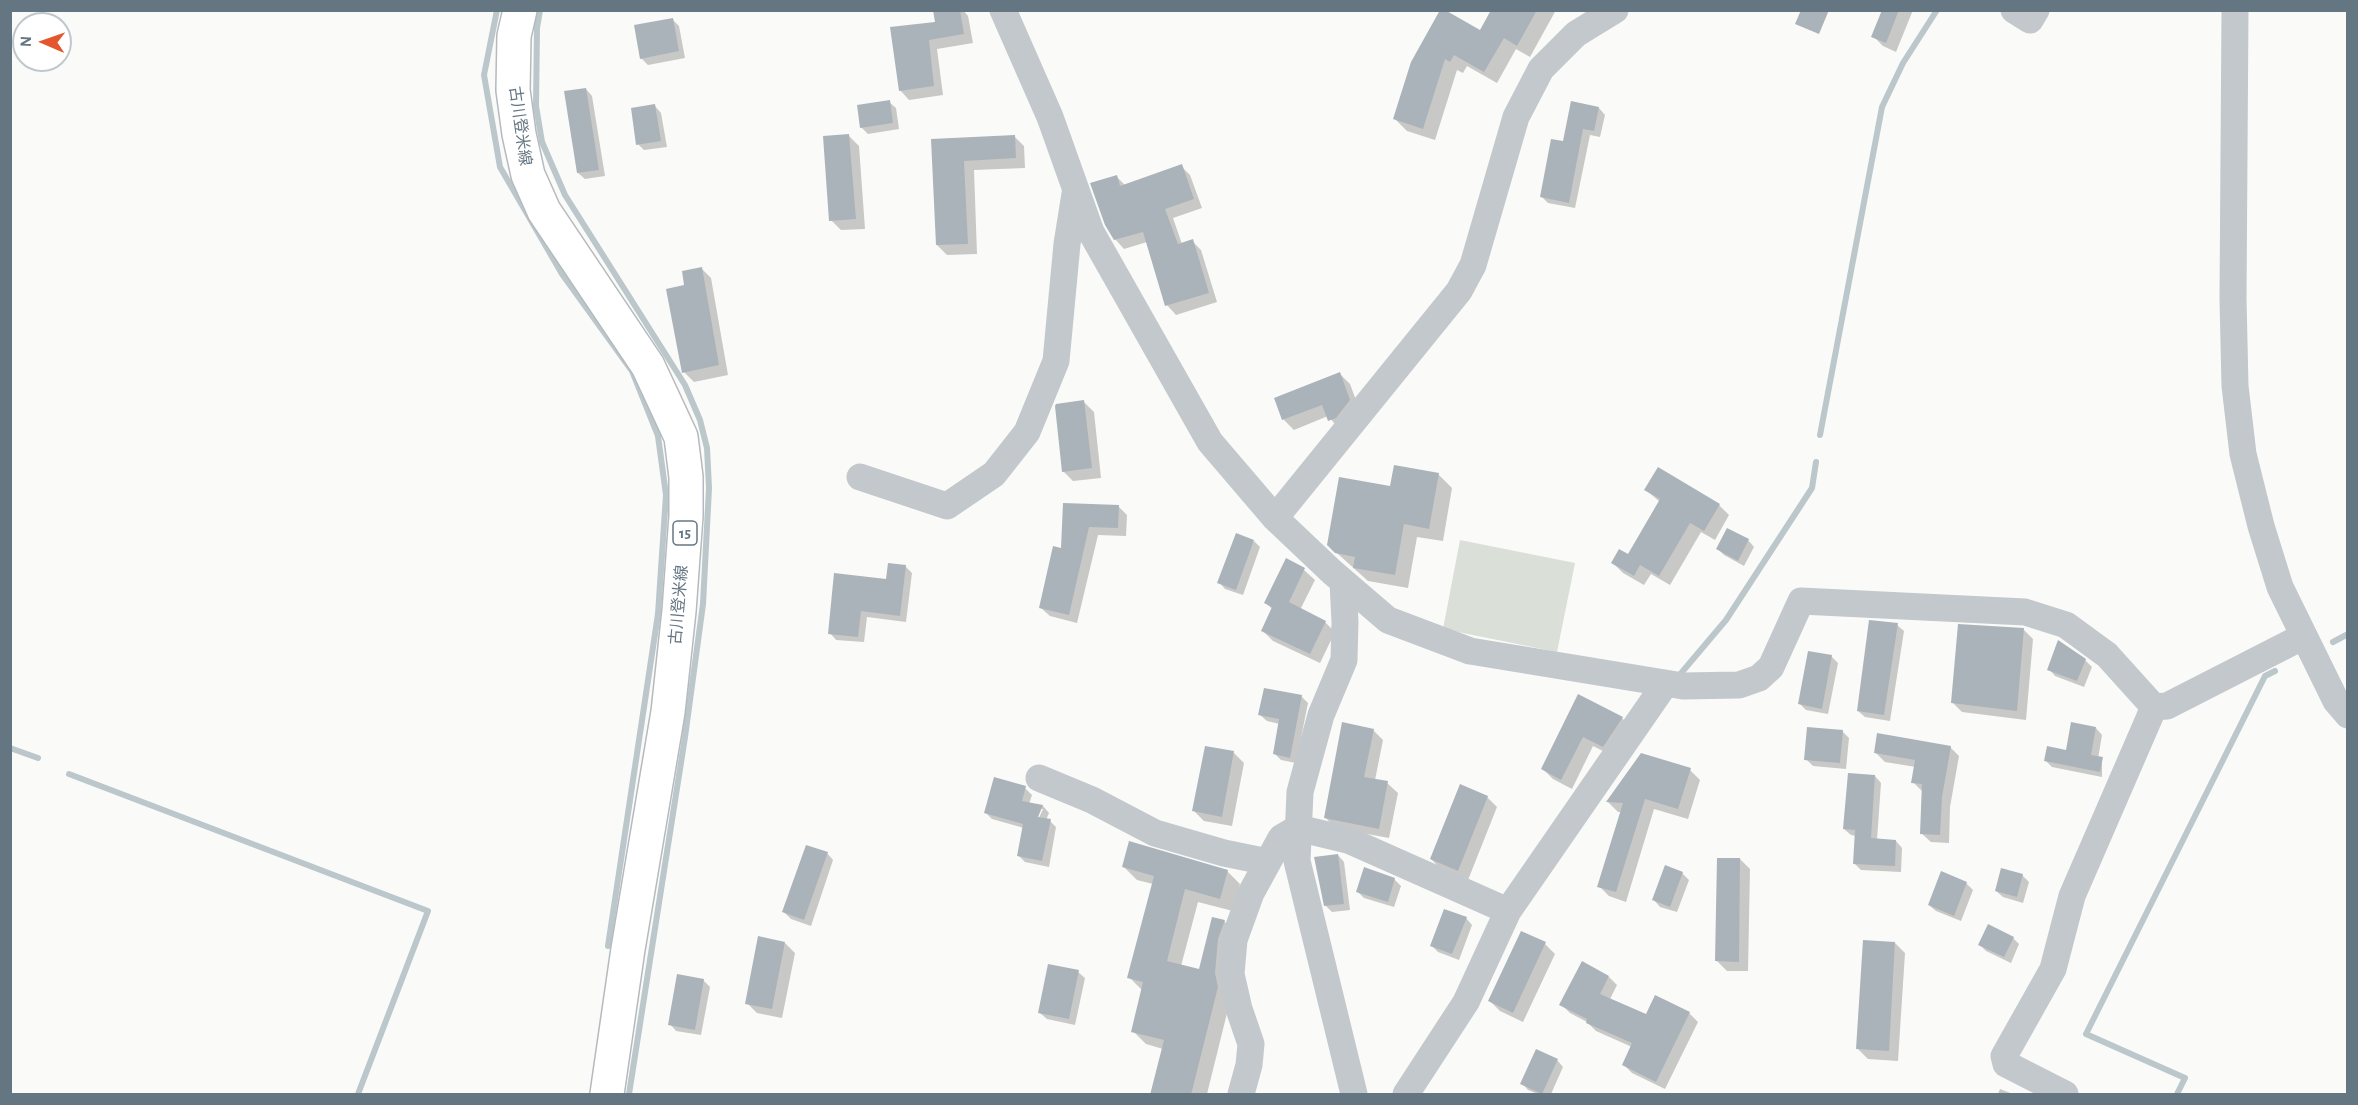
<!DOCTYPE html>
<meta charset="utf-8">
<style>
body{margin:0}
#map{position:relative;width:2358px;height:1105px;overflow:hidden;background:#fafaf8;font-family:"Alegreya Sans",sans-serif}
canvas{display:block}
.frame{position:absolute;inset:0;border:12px solid #657683;pointer-events:none}
.north{position:absolute;left:12px;top:12px;width:60px;height:60px;box-sizing:border-box;background:#fff;border:2px solid #c1c8cd;border-radius:50%;rotate:272deg;font-size:16px;font-weight:700;line-height:24px;text-align:center;color:#657683}
.north::after{content:'';display:block;margin:auto;width:21px;height:27px;background:#e4572e;clip-path:polygon(50% 0,100% 100%,50% 72%,0 100%)}
</style>
<div id="map">
<canvas width="2358" height="1105"></canvas>
<div class="frame"></div>
<div class="north">N</div>
</div>
<script>
const c = document.querySelector('canvas').getContext('2d');
c.lineJoin = 'round';
function fill(path, color) {
  c.fillStyle = color;
  c.fill(path, 'evenodd');
}
function poly(rows) {
  const path = new Path2D();
  for (const r of rows) {
    path.moveTo(r[0], r[1]);
    for (let i = 2; i < r.length; i += 2) path.lineTo(r[i], r[i + 1]);
  }
  return path;
}
function strokePath(path, color, width, dash) {
  c.strokeStyle = color;
  c.lineWidth = width;
  c.lineCap = dash ? 'butt' : 'round';
  c.setLineDash(dash || []);
  c.stroke(path);
}
function label(font, color, halo, rows, align = 'center') {
  c.font = font + ' "Alegreya Sans","Noto Sans JP",sans-serif';
  c.lineWidth = 6;
  c.setLineDash([]);
  c.textBaseline = 'middle';
  c.strokeStyle = halo;
  c.fillStyle = color;
  for (const [text, x, y, turn = 0] of rows) {
    c.save();
    c.translate(x, y);
    c.rotate((+turn || 0) * Math.PI / 180);
    c.textAlign = isNaN(turn) ? turn : align;
    if (halo) c.strokeText(text, 0, 0);
    c.fillText(text, 0, 0);
    c.restore();
  }
}
fill(poly([
 [1460,540,1575,563,1557,652,1443,629]
]), '#dadfd7');
fill(poly([
 [937,10,963,10,968,16,973,43,937,49,943,95,909,100,900,90,937,23],
 [1493,10,1556,10,1530,57,1516,49,1497,83,1467,66,1463,73,1457,70,1435,140,1407,131,1395,119,1413,62,1481,32],
 [1884,10,1913,10,1896,52,1883,46,1873,36],
 [672,19,679,26,685,58,648,65,641,58],
 [586,89,592,96,605,176,585,179,578,173],
 [889,102,896,108,899,129,868,134,861,127],
 [655,106,661,113,667,147,644,150,638,144],
 [1599,108,1605,115,1600,137,1590,135,1575,208,1548,203,1541,196,1564,143],
 [849,136,859,146,865,229,841,230,831,220],
 [1014,136,1024,146,1025,168,974,170,977,254,947,255,937,245,932,140],
 [1181,166,1190,175,1202,208,1173,218,1182,244,1192,241,1201,250,1217,302,1176,315,1167,305,1147,242,1124,249,1115,239,1117,177,1126,186],
 [701,268,711,278,728,375,694,382,684,372,686,287],
 [1340,374,1350,384,1360,411,1340,430,1328,416,1294,430,1284,420,1276,399],
 [1084,402,1094,412,1101,478,1073,481,1063,471],
 [1438,474,1452,488,1443,541,1417,537,1408,588,1368,581,1328,545,1391,488],
 [1646,490,1719,505,1729,515,1715,540,1701,532,1670,585,1651,574,1644,585,1623,573,1613,563,1628,556,1660,502],
 [1064,505,1118,506,1127,515,1126,536,1098,535,1077,623,1050,616,1041,608,1063,550],
 [1748,540,1754,547,1744,566,1724,555,1718,549],
 [1254,541,1260,547,1243,595,1225,589,1219,582],
 [1286,560,1304,570,1315,580,1300,610,1325,622,1335,632,1320,663,1273,641,1263,631,1273,610,1266,603],
 [905,566,912,573,906,622,867,617,864,642,836,640,830,633],
 [1897,625,1904,631,1890,721,1865,717,1858,711],
 [2024,630,2033,639,2026,720,1962,712,1952,702],
 [1831,656,1838,663,1828,714,1806,710,1800,704],
 [2085,660,2092,667,2084,687,2055,676,2049,669],
 [1301,696,1308,703,1296,763,1281,760,1275,754,1280,724,1267,721,1260,715],
 [1579,696,1622,718,1632,728,1613,756,1593,746,1572,789,1553,779,1543,769],
 [2096,728,2102,735,2098,759,2102,764,2102,777,2052,767,2046,761,2067,752],
 [1373,730,1383,740,1375,780,1387,783,1398,793,1389,838,1335,828,1325,817],
 [1842,731,1849,738,1846,769,1813,766,1806,759],
 [1950,747,1959,756,1950,807,1949,843,1931,842,1921,833,1922,791,1913,782,1916,767,1885,762,1875,752],
 [1207,748,1234,753,1244,763,1232,826,1204,821,1194,811],
 [1641,755,1690,770,1700,780,1688,819,1654,809,1626,902,1609,896,1599,886,1621,812,1618,812,1608,802],
 [1875,776,1881,783,1877,840,1896,841,1902,848,1901,872,1861,870,1854,863,1856,836,1851,835,1844,829],
 [1025,788,1032,795,1029,804,1043,806,1049,813,1046,820,1050,821,1056,827,1049,867,1025,862,1018,855,1024,828,992,819,985,812],
 [1040,809,1043,809,1036,824],
 [1487,797,1497,807,1468,880,1441,869,1431,859],
 [827,853,833,860,811,926,791,919,784,912],
 [1338,855,1344,862,1350,910,1332,912,1326,906],
 [1740,859,1750,869,1748,971,1727,971,1717,961],
 [1124,867,1227,871,1240,884,1233,911,1198,902,1181,966,1200,971,1224,921,1237,934,1230,1001,1207,1094,1152,1094,1163,1049,1146,1044,1133,1031,1143,991,1129,977,1153,884,1137,880],
 [1682,873,1689,880,1677,912,1660,907,1654,900],
 [2022,875,2029,882,2023,903,2003,897,1996,891],
 [1394,879,1401,886,1394,907,1364,898,1357,891],
 [1966,883,1973,890,1961,921,1936,911,1929,905],
 [1466,918,1472,925,1459,960,1438,952,1432,946],
 [2013,938,2019,944,2011,963,1986,951,1980,945],
 [785,943,795,953,782,1018,757,1013,747,1003],
 [1895,943,1905,953,1898,1061,1868,1059,1858,1049],
 [1545,944,1555,954,1523,1022,1500,1011,1490,1001],
 [1078,972,1085,978,1075,1025,1047,1019,1040,1013],
 [1609,977,1617,985,1610,999,1647,1016,1689,1013,1698,1022,1665,1089,1632,1073,1624,1065,1632,1047,1596,1031,1587,1022,1570,1013,1561,1004],
 [703,980,710,987,701,1035,676,1031,670,1024],
 [1557,1060,1563,1067,1551,1094,1538,1094,1528,1090,1522,1083],
 [2000,1089,2013,1094,1998,1094]
]), '#0003');
strokePath(poly([
 [497,10,484,75,500,167,562,274,632,371,658,436,666,495,658,614,608,946],
 [540,10,537,28,536,106,542,142,565,195,685,385,700,420,707,448,709,488,703,604,685,737,629,1094],
 [1820,435,1882,107,1903,63,1937,10],
 [2333,642,2348,634],
 [1677,678,1726,620,1812,488,1816,462],
 [10,748,38,758],
 [69,774,428,911,358,1094],
 [2177,1094,2185,1078,2086,1034,2265,676,2275,671]
]), '#bbc7cb', 6);
fill(poly([
 [933,10,960,10,964,34,929,40,934,86,899,91,890,27,935,22],
 [1440,10,1445,10,1480,30,1491,10,1537,10,1517,46,1504,38,1484,72,1454,55,1450,62,1445,59,1423,129,1393,119,1411,62],
 [1801,10,1829,10,1819,34,1795,24],
 [1882,10,1899,10,1886,43,1871,37],
 [673,18,679,51,640,59,634,25],
 [586,88,599,170,577,173,564,91],
 [890,100,893,123,860,128,857,105],
 [1571,101,1599,107,1594,131,1583,129,1569,203,1540,197,1551,139,1563,141],
 [655,104,661,141,636,145,631,108],
 [849,134,856,219,829,221,823,136],
 [1015,135,1016,158,964,161,968,244,936,245,931,139],
 [1182,164,1194,199,1165,209,1178,244,1193,239,1209,293,1165,306,1143,232,1114,240,1105,225,1090,183,1117,175,1120,186],
 [702,267,719,365,682,373,666,289,684,285,682,271],
 [1340,372,1350,400,1336,418,1328,421,1322,405,1282,420,1274,398],
 [1084,400,1092,468,1062,472,1055,406,1056,404],
 [1394,465,1439,473,1429,529,1404,524,1395,575,1353,568,1355,557,1335,553,1327,545,1339,477,1390,486],
 [1658,467,1720,504,1704,531,1690,523,1659,576,1640,565,1634,576,1611,563,1619,549,1628,554,1660,499,1644,490],
 [1063,503,1119,505,1118,528,1089,527,1069,615,1039,608,1053,546,1061,548],
 [1727,528,1749,539,1738,561,1716,549],
 [1236,533,1254,540,1236,590,1217,583],
 [1286,558,1305,568,1289,602,1326,621,1310,654,1261,631,1272,607,1264,603],
 [888,563,906,565,900,616,861,611,858,637,828,634,834,573,886,579],
 [1869,620,1898,623,1884,715,1857,711],
 [1958,624,2024,628,2017,711,1951,703],
 [2058,640,2086,659,2077,681,2047,670],
 [1808,651,1832,655,1822,709,1798,704],
 [1264,688,1302,695,1290,758,1273,754,1279,719,1258,715],
 [1578,694,1623,717,1603,747,1583,737,1561,780,1541,769],
 [1342,722,1374,729,1364,777,1388,781,1379,829,1324,818],
 [2071,722,2096,727,2091,755,2103,757,2100,772,2044,761,2047,746,2066,750],
 [1807,727,1843,730,1840,763,1804,760],
 [1877,733,1951,746,1942,797,1940,835,1920,834,1922,784,1911,783,1915,760,1874,753],
 [1205,746,1234,751,1222,817,1192,811],
 [1641,753,1691,768,1678,809,1645,799,1616,892,1597,887,1623,803,1606,802],
 [1848,773,1875,775,1871,838,1896,840,1895,866,1853,864,1855,830,1843,829],
 [994,777,1026,786,1022,801,1043,805,1038,817,1051,819,1042,861,1017,856,1023,824,984,813],
 [1460,784,1488,796,1458,871,1430,859],
 [1129,841,1228,870,1220,899,1185,889,1167,961,1199,969,1212,917,1225,920,1218,939,1215,973,1218,987,1191,1095,1150,1095,1164,1040,1131,1032,1143,982,1127,978,1154,876,1122,867],
 [806,845,828,852,804,920,782,912],
 [1338,854,1344,904,1324,906,1314,857],
 [1717,858,1740,858,1739,962,1715,961],
 [1665,865,1683,872,1670,907,1652,900],
 [1364,867,1395,878,1388,902,1356,892],
 [2001,868,2023,874,2017,897,1995,891],
 [1941,871,1967,882,1954,916,1928,905],
 [1444,909,1467,917,1452,954,1430,946],
 [1988,924,2014,937,2004,957,1978,945],
 [1521,931,1546,942,1513,1013,1488,1001],
 [758,936,785,942,772,1009,745,1004],
 [1863,940,1895,942,1889,1051,1856,1049],
 [1582,961,1609,976,1600,994,1646,1014,1655,995,1690,1012,1656,1082,1622,1065,1632,1043,1586,1023,1587,1019,1559,1005],
 [1048,964,1079,970,1069,1019,1038,1013],
 [677,974,704,979,695,1030,668,1025],
 [1536,1049,1558,1059,1542,1094,1520,1084]
]), '#aab3b9');
const major = poly([
 [520,10,514,36,513,90,519,134,528,175,544,211,648,366,681,437,686,477,686,516,679,611,668,712,628,949,607,1094]
]);
strokePath(major, '#b5babe', 36);
strokePath(poly([
 [1003,10,1050,117,1091,232,1210,442,1275,518,1332,572,1388,620,1470,651,1683,686,1739,685,1759,678,1771,667,1801,601,2025,612,2066,625,2107,655,2154,707,2167,706,2304,636],
 [2014,10,2030,20,2036,10],
 [2235,10,2233,299,2235,386,2243,454,2261,526,2280,587,2336,701,2348,715],
 [860,477,947,506,994,474,1027,432,1056,361,1067,244,1075,194],
 [1275,518,1459,291,1473,265,1516,117,1541,69,1576,34,1615,10],
 [1343,582,1345,622,1344,660,1321,715,1300,792,1297,861,1354,1094],
 [1039,778,1092,800,1155,833,1224,853,1268,862],
 [1241,1094,1249,1065,1251,1044,1239,1009,1231,974,1234,940,1251,893,1281,838,1298,828,1348,840,1508,911],
 [1406,1094,1466,1002,1508,911,1665,684],
 [2065,1094,2006,1064,2004,1056,2053,969,2072,896,2154,707]
]), '#c3c8cc', 27);
strokePath(major, '#fff', 33);
for (const [x, y, w] of [
 [685,533,24]
]) {
  const box = new Path2D();
  box.roundRect(x - w / 2, y - 12, w, 24, 4.5);
  c.fillStyle = '#fff';
  c.fill(box);
  strokePath(box, '#657683', 1.5);
}
label('bold 15px', '#657683', null, [
 ["15",685,533]
]);
label('16px', '#657683', '#fff', [
 ["古川登米線",520,126,82],
 ["古川登米線",679,605,-85]
]);
</script>
